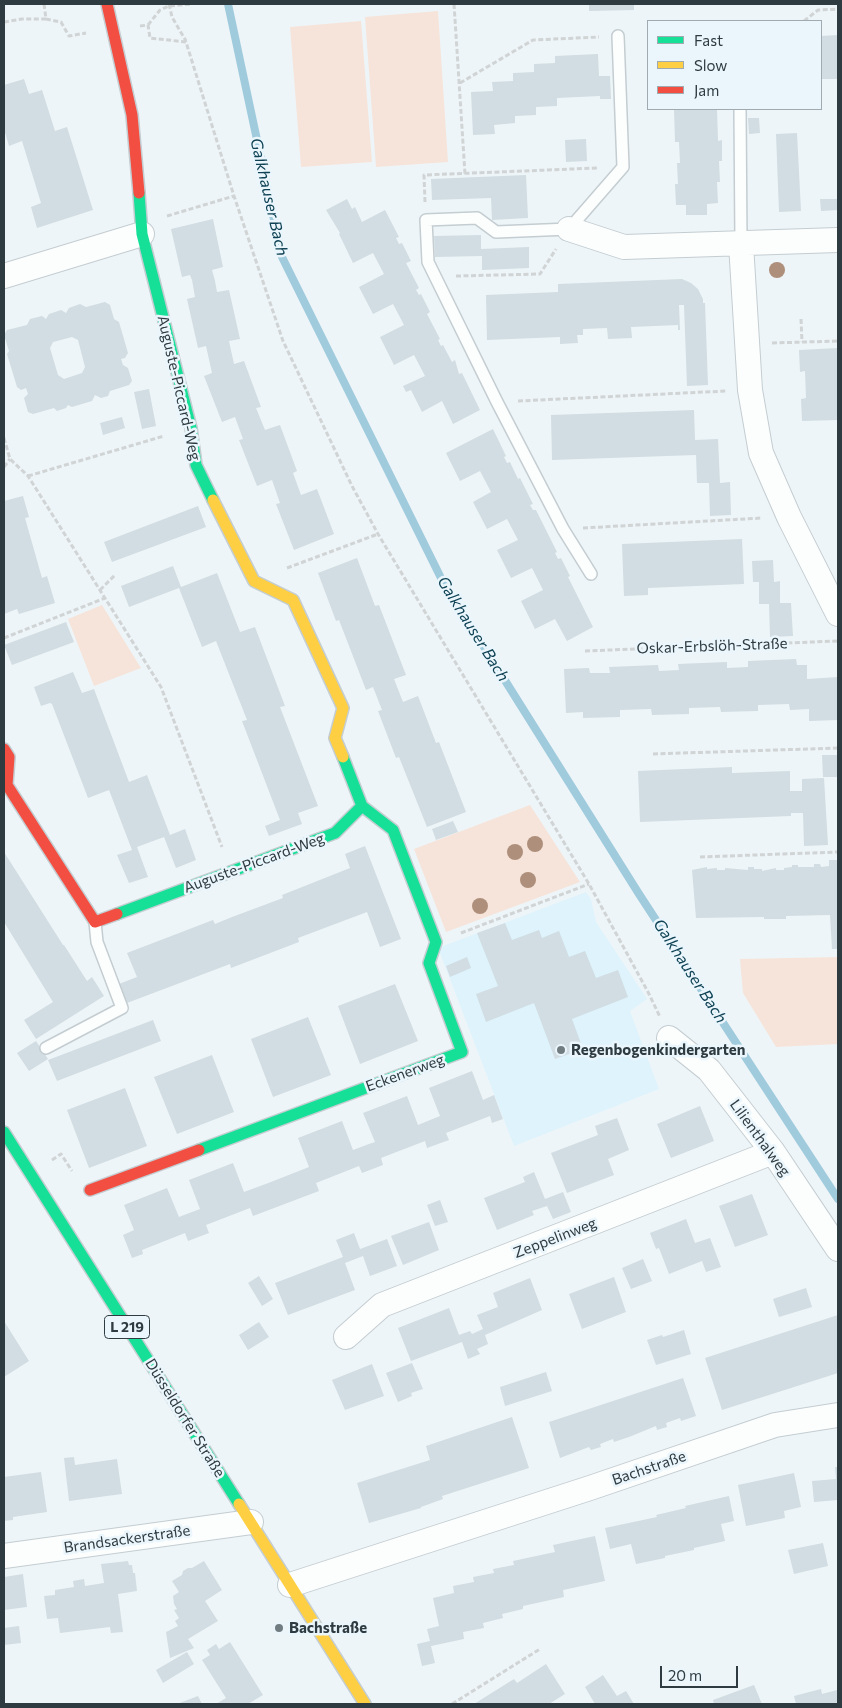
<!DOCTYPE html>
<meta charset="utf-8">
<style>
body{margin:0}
#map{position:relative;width:842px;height:1708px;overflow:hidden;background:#eef5f8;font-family:Commissioner,sans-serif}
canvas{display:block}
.frame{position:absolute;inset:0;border:5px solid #2e3b40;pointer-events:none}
.legend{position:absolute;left:647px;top:20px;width:175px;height:90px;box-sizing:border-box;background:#eaf6fc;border:1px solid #9fabb1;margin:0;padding:6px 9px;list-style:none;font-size:15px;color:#2e3b40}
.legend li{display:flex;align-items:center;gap:10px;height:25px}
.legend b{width:25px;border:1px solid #9fabb1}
.scale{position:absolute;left:660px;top:1666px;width:78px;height:22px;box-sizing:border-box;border:2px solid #2e3b40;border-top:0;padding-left:6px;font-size:15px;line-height:18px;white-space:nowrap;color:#2e3b40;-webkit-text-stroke:4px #eaf6fc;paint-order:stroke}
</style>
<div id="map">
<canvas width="842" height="1708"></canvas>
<div class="frame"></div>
<ul class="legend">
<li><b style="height:6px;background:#16e098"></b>Fast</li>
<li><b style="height:6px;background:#ffcf43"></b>Slow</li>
<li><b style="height:6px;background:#f24e42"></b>Jam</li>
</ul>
<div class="scale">20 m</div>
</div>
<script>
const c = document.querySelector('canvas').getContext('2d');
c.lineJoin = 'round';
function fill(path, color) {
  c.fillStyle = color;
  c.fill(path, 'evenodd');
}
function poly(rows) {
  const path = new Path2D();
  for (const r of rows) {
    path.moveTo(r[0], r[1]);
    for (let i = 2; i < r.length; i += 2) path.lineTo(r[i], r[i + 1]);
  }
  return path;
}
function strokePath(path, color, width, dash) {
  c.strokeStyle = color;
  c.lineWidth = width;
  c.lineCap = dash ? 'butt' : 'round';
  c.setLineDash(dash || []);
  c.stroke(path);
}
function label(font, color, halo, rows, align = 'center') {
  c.font = font + ' Commissioner,sans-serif';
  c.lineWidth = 5;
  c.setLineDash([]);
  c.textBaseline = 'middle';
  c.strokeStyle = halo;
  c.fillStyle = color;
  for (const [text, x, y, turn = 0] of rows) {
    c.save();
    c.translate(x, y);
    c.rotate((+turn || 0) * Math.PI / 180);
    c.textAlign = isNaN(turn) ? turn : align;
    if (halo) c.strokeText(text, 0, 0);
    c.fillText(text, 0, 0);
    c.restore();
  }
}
fill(poly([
 [586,892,591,899,596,922,647,999,630,1011,659,1089,514,1146,438,948]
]), '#def3fc');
fill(poly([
 [438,11,448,162,376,167,365,17],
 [361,21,372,162,301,167,290,27],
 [102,605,141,668,94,686,68,619],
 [530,805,580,882,446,932,414,849],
 [838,957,838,1044,776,1047,743,993,740,959]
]), '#f6e4da');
strokePath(poly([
 [228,4,282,257,442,580,639,894,838,1199]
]), '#a0cbdd', 8);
fill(poly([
 [589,4,634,4,634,10,589,11],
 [838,35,838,79,821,79,821,36],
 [598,54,599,76,610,76,611,99,600,99,600,96,557,98,557,106,536,107,536,115,515,116,515,123,494,125,495,134,473,135,471,92,493,91,492,82,513,81,513,73,534,72,534,64,555,63,555,56],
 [24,79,29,94,42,90,55,131,67,127,93,210,37,228,31,207,41,203,22,141,9,146,4,129,4,85],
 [674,109,717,109,718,141,722,140,722,161,719,161,720,182,717,182,718,203,707,204,707,215,686,215,686,205,676,205,675,184,678,184,677,163,680,163,679,142,675,142],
 [748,118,759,118,760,133,749,134],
 [797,133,801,211,779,212,776,134],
 [586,139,587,161,566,162,565,140],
 [526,175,528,218,492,220,491,198,432,200,431,179],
 [347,199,352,209,355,207,362,222,385,210,399,237,396,238,399,244,402,243,411,261,406,263,419,288,416,290,419,295,421,294,430,312,427,314,440,339,438,340,441,346,443,345,452,362,455,360,459,374,462,373,480,410,453,424,442,401,422,412,411,390,406,392,403,386,425,376,414,355,394,365,380,337,404,325,393,304,373,314,359,287,384,274,373,253,353,263,339,234,340,233,326,210],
 [820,199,838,199,838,210,821,211],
 [213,219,223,267,212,270,215,281,217,292,229,290,240,339,229,341,234,364,244,361,261,407,256,408,265,430,280,425,297,471,293,473,301,495,317,489,334,534,294,550,276,504,280,503,272,480,257,486,239,440,243,439,235,417,222,422,204,376,212,373,206,346,198,348,187,299,195,297,192,280,190,275,182,277,171,229],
 [481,235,481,249,529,247,529,268,482,270,482,256,435,257,434,236],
 [682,279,691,283,698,289,703,299,703,303,705,303,708,385,687,386,684,305,679,305,680,330,678,330,678,325,631,327,632,338,608,339,607,328,583,329,583,335,577,335,578,343,560,344,560,337,487,340,486,295,558,292,558,284],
 [105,302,110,305,114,319,119,322,128,353,125,358,121,359,123,365,128,368,132,381,129,385,110,391,108,396,101,398,95,395,92,401,72,407,68,405,66,408,57,411,54,408,33,414,28,412,24,398,28,394,26,388,21,390,17,387,7,354,9,351,4,335,7,330,27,325,30,319,42,316,46,319,49,314,61,310,66,313,69,308,80,304,86,307],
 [72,337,78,340,85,367,82,373,64,379,58,375,50,348,53,342],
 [838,348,838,420,802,421,801,399,806,398,805,371,800,372,799,350],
 [149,389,156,426,142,429,134,392],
 [694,410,695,440,718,439,720,483,730,482,731,515,710,516,709,483,697,483,696,455,552,460,551,415],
 [122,417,125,428,103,435,100,423],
 [493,429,506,456,504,457,507,463,510,462,518,479,520,478,533,504,530,505,533,510,536,510,557,552,555,553,558,559,561,558,570,576,568,577,593,627,567,641,555,619,535,629,521,601,543,590,532,568,511,578,497,550,518,540,507,519,487,529,473,502,491,492,480,471,460,481,446,453],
 [23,496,29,517,25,518,42,578,47,576,55,603,19,614,17,609,4,614,4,501],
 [198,506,206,527,112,562,104,542],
 [742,539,744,584,648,588,648,595,624,596,622,544],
 [357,558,375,606,379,605,406,675,394,679,403,702,418,696,436,743,439,742,466,812,427,827,399,757,396,758,378,711,382,710,373,687,366,690,339,620,336,621,318,573],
 [773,560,774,582,780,581,780,603,791,603,793,636,770,637,769,604,759,604,759,582,753,582,752,561],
 [173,566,181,587,217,573,240,632,255,627,285,706,280,707,318,806,298,813,302,824,269,836,265,826,280,820,242,721,247,720,216,641,202,647,179,588,129,607,121,586],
 [66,622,74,642,12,665,4,645],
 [796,659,797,665,807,665,807,679,838,677,838,720,809,721,809,709,790,710,789,704,758,705,758,711,721,712,720,707,689,708,689,714,652,715,651,709,620,710,620,717,583,718,583,712,566,713,564,669,589,668,590,673,610,673,609,667,658,665,659,671,679,670,678,664,727,662,727,668,748,667,748,661],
 [73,672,82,693,94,689,129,782,147,775,170,835,185,829,196,860,176,868,164,837,137,847,148,877,129,883,117,855,132,850,109,790,88,798,52,704,50,703,41,706,34,687],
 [822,755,838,755,838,777,823,777],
 [732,767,732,773,790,771,790,791,802,791,802,779,824,778,828,845,804,846,803,813,791,813,791,816,640,822,638,771],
 [453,821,458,832,436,840,432,829],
 [365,846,401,939,380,947,367,912,298,938,299,942,231,968,230,964,127,1003,119,984,137,977,127,953,213,920,215,924,232,917,283,898,282,895,350,868,345,854],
 [4,852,63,945,64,945,87,981,92,977,104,996,36,1039,24,1020,53,1002,4,922],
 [829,860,838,860,838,949,832,949,830,915,786,916,786,919,764,919,764,917,696,918,692,870,707,867,707,869,717,868,717,870,725,870,725,868,748,870,748,867,754,867,754,869,762,869,762,871,776,868,776,870,784,870,784,868,792,867,792,865,798,865,798,867,814,867,814,864,820,864,821,867,829,866],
 [505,923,512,940,539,930,542,938,559,931,569,957,585,951,596,978,618,970,628,997,572,1019,583,1049,555,1059,534,1003,486,1022,476,994,498,986,477,933],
 [467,957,471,968,450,977,446,966],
 [395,984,418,1041,360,1064,338,1006],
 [308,1017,331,1075,273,1097,251,1039],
 [153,1020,161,1041,57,1081,48,1060],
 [36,1041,48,1059,29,1071,17,1053],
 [212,1055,234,1112,177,1134,154,1077],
 [472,1071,483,1100,494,1095,503,1119,492,1123,490,1116,446,1133,449,1140,427,1148,425,1141,381,1158,383,1165,362,1173,359,1166,316,1183,319,1191,253,1216,250,1208,206,1225,209,1233,188,1241,185,1233,142,1250,143,1254,132,1258,123,1235,134,1230,124,1205,167,1188,179,1217,184,1215,200,1209,189,1180,233,1163,244,1192,271,1182,309,1167,298,1138,342,1121,353,1150,369,1144,375,1142,363,1113,407,1096,418,1125,440,1116,429,1088],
 [125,1088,147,1146,89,1168,67,1110],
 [700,1106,714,1141,671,1158,657,1124],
 [617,1118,629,1150,608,1159,614,1175,567,1193,551,1153,598,1135,595,1126],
 [534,1172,545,1199,563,1192,571,1212,553,1219,547,1206,532,1211,534,1215,497,1230,484,1198,525,1182,523,1177],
 [752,1194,768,1235,735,1247,719,1206],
 [440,1200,448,1222,435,1226,427,1205],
 [686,1219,695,1243,710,1238,721,1267,706,1272,702,1261,669,1274,659,1248,656,1249,650,1233],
 [429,1222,439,1250,403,1265,391,1236],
 [354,1233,360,1249,387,1239,397,1266,370,1276,363,1256,345,1263,355,1290,288,1315,275,1283,343,1257,336,1240],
 [643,1259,652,1281,631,1289,622,1268],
 [259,1276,273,1299,262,1306,248,1283],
 [614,1277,626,1312,582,1329,569,1294],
 [530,1278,542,1310,485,1335,488,1344,477,1349,480,1354,468,1359,462,1342,411,1361,398,1328,449,1308,459,1335,470,1331,472,1334,483,1329,477,1315,498,1307,493,1293],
 [806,1288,812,1307,779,1317,773,1299],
 [838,1315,838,1373,722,1410,705,1358],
 [4,1321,29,1361,4,1377],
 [259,1322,269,1337,248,1350,239,1335],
 [684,1330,691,1354,656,1365,647,1340,662,1335,663,1337],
 [412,1363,423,1389,411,1393,412,1396,398,1402,386,1373],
 [372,1364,384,1396,345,1410,332,1380],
 [546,1372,552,1391,505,1406,500,1387],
 [683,1378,696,1416,681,1421,680,1418,666,1423,667,1427,657,1430,656,1426,629,1437,614,1442,613,1439,600,1444,601,1447,591,1450,589,1447,560,1458,549,1422],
 [512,1417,529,1468,442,1496,443,1499,421,1507,421,1508,369,1523,357,1483,430,1460,426,1446],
 [74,1457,75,1465,117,1459,122,1494,69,1501,64,1458],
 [835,1467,838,1467,838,1500,814,1502,812,1481,836,1479],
 [41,1472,47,1512,13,1517,13,1520,4,1521,4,1477],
 [794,1473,801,1507,784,1511,785,1518,746,1526,738,1485],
 [729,1496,734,1521,721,1524,725,1541,694,1548,694,1550,665,1556,665,1558,636,1564,631,1544,610,1549,605,1528,657,1517,656,1515,686,1508,685,1506],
 [595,1536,605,1581,563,1590,564,1597,523,1606,523,1609,502,1614,503,1618,483,1623,484,1628,463,1632,464,1639,431,1646,435,1663,422,1666,417,1644,430,1641,427,1629,439,1626,433,1598,454,1593,453,1586,474,1582,473,1577,494,1573,493,1569,514,1565,513,1561,555,1552,553,1545],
 [823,1543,828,1566,794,1574,788,1550],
 [128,1561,129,1565,132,1565,133,1573,135,1573,137,1591,118,1594,123,1632,111,1633,110,1627,60,1633,58,1618,47,1619,44,1596,55,1595,55,1590,74,1587,73,1581,84,1579,85,1586,104,1583,101,1564],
 [204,1561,222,1590,205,1601,218,1621,188,1639,194,1648,170,1658,166,1632,178,1626,175,1621,179,1618,174,1610,177,1609,174,1604,173,1596,179,1592,172,1581,182,1575,183,1571,188,1568,192,1568],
 [23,1574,27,1607,4,1610,4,1577],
 [19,1626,21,1643,4,1645,4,1628],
 [230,1642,263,1695,248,1704,216,1704,226,1698,202,1660,210,1655,207,1650,216,1644,219,1649],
 [187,1652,194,1664,163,1683,156,1670],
 [546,1664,565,1694,549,1704,474,1704,514,1679,517,1683],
 [603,1675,617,1696,626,1691,634,1704,595,1704,585,1687],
 [754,1685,762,1704,714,1704,713,1700],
 [821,1689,822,1694,837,1690,838,1704,796,1704,794,1696],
 [198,1696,202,1704,177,1704]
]), '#d1dde2');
const lane = poly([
 [740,109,741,244],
 [591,574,563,529,497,402,428,262,426,220,477,218,496,232,569,229,623,167,618,36],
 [46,1048,122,1008,97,942,95,922]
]);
const street = poly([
 [569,229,624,247,838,240],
 [741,244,750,390,761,453,789,517,838,614],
 [4,276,142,234],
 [669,1038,709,1070,773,1152,838,1249],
 [346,1337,382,1305,773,1152],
 [4,1556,251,1522],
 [290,1585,590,1488,775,1425,838,1415]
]);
const fast = poly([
 [139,193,142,234,191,428,196,465,213,500],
 [117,914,335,833,362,806,343,757],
 [4,1132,239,1504],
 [199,1150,462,1052,429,963,436,942,393,830,362,806]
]);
const slow = poly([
 [213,500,254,581,293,600,343,708,335,738,343,757],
 [239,1504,365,1704]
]);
const jam = poly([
 [107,4,132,115,139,193],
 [4,749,9,757,7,785,95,922,117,914],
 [90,1190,199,1150]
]);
strokePath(lane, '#c4cdd1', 14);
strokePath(street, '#c4cdd1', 26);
strokePath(fast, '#c4cdd1', 14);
strokePath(slow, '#c4cdd1', 14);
strokePath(jam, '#c4cdd1', 14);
strokePath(poly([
 [44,4,46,19,61,22,69,36,86,33],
 [169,4,172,17,186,41],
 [454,4,465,174],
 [804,21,818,10,838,9],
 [4,22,22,19,46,19],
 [148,25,160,10,169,6,192,4],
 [140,26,148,25,150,38,186,42,234,196,283,341,352,486,378,534,589,884,648,992,660,1017],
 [460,83,533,40,599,37],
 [425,202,424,175,597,168],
 [167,216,234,196],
 [456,276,540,274,556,249],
 [801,319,802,342],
 [772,343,838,341],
 [518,401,726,391],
 [4,438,10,459,28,476,161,687,222,847],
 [4,467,10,459],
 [28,476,164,436],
 [583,528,762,518],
 [287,568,378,534],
 [100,590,115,575],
 [4,638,105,598],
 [585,651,838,641],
 [653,754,838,748],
 [700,857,838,852],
 [461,933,589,884],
 [52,1160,61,1154,72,1171],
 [452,1704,540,1649]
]), '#d0d4d5', 3, [5, 2.5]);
strokePath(lane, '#fcfefe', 11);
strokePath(street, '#fcfefe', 24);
strokePath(fast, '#16e098', 11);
strokePath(slow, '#ffcf43', 11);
strokePath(jam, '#f24e42', 11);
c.fillStyle = '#ae8f7b';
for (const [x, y] of [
 [777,270],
 [535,844],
 [515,852],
 [528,880],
 [480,906]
]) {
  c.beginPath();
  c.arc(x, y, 8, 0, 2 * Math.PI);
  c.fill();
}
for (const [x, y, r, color] of [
 [561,1050,5,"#717c80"],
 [279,1628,5,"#717c80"]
]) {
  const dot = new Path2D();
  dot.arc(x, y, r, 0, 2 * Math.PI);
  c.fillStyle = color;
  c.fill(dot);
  strokePath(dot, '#eaf6fc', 2);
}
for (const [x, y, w] of [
 [127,1327,45]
]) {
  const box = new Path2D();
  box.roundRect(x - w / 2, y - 11.5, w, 23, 4);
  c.fillStyle = '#eaf6fc';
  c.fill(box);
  strokePath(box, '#2e3b40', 1);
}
label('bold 14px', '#2e3b40', null, [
 ["L 219",127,1327]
]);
label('15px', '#2e3b40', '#eaf6fc', [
 ["Auguste-Piccard-Weg",179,388,77],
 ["Oskar-Erbslöh-Straße",712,646,-2],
 ["Auguste-Piccard-Weg",254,863,-20],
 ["Eckenerweg",405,1073,-20],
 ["Lilienthalweg",760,1138,54],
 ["Zeppelinweg",555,1238,-21],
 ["Düsseldorfer Straße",185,1418,58],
 ["Bachstraße",649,1468,-19],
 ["Brandsackerstraße",127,1539,-8]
]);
label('bold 15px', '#2e3b40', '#eaf6fc', [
 ["Regenbogenkindergarten",571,1050],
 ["Bachstraße",289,1628]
], 'left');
label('italic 16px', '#0f4254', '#eaf6fc', [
 ["Galkhauser Bach",269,197,77],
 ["Galkhauser Bach",473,629,58],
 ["Galkhauser Bach",690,971,57]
]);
</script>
